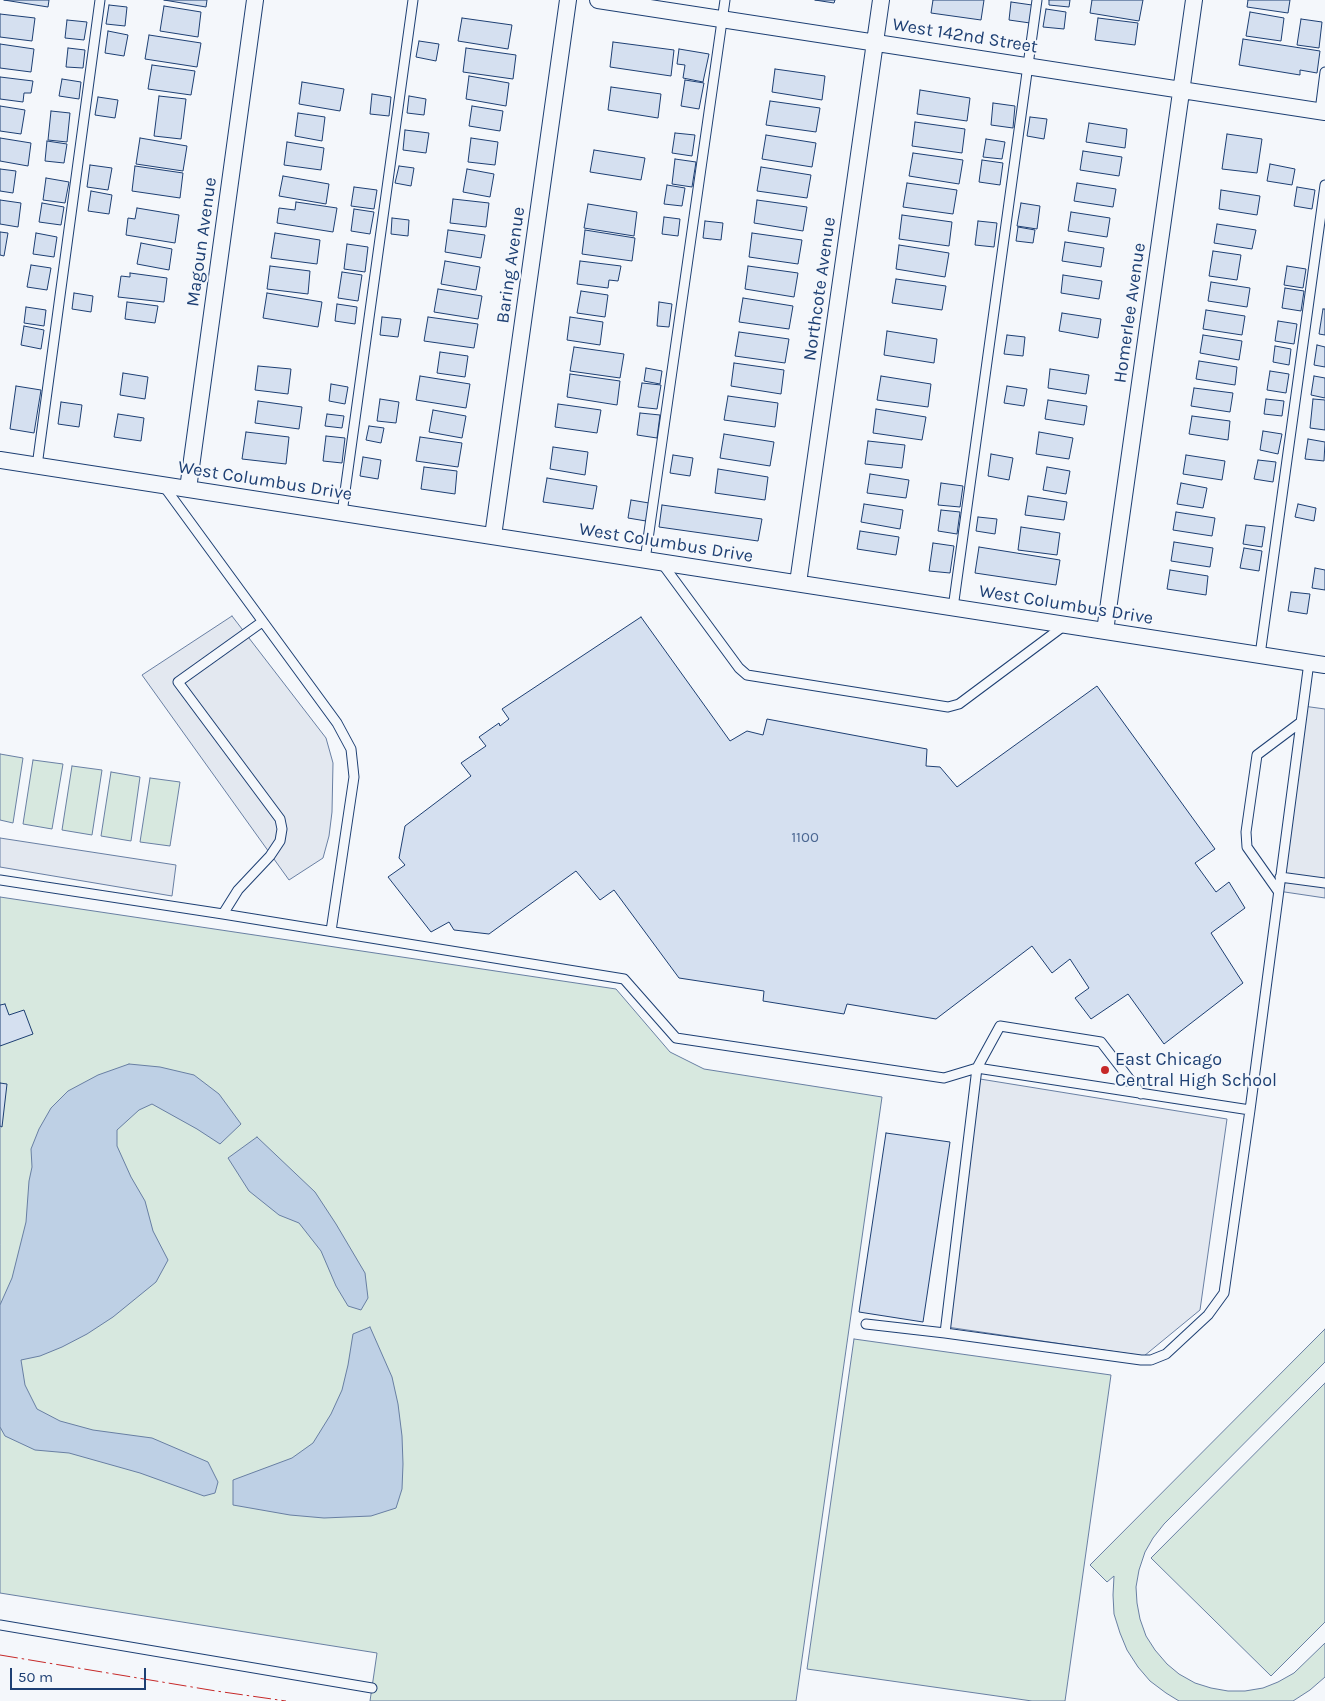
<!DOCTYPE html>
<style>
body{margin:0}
#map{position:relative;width:1325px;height:1701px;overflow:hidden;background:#f4f7fb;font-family:Karla,sans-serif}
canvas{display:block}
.scale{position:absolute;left:10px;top:1668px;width:136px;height:22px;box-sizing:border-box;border:2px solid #1d3f73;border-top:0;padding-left:6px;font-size:15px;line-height:18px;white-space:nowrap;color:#1d3f73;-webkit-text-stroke:4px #f4f7fb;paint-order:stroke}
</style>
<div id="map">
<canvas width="1325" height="1701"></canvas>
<div class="scale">50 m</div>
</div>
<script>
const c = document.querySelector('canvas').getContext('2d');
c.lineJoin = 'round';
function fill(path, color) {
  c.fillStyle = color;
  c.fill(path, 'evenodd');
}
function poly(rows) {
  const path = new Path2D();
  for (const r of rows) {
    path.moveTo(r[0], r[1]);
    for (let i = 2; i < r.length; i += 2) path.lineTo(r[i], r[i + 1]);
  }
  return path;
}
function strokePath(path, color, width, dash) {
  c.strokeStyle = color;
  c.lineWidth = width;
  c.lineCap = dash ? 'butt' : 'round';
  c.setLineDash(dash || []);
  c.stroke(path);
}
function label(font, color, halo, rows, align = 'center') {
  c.font = font + ' Karla,sans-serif';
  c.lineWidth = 4;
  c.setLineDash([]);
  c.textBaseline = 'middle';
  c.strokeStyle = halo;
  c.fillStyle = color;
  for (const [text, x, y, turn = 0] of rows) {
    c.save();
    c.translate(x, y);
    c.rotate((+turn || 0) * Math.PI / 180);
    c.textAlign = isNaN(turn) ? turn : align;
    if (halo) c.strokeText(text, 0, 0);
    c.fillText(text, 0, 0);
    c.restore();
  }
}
const green = poly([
 [0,754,23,758,13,823,0,820,0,754],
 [33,760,63,764,52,829,23,824,33,760],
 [72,766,102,770,92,835,62,830,72,766],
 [111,772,140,777,131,841,101,836,111,772],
 [150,778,180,782,170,846,140,842,150,778],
 [0,897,616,989,670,1052,704,1069,882,1097,796,1701,370,1701,377,1653,0,1593,0,897],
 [1325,1329,1325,1362,1164,1524,1153,1538,1145,1552,1139,1570,1136,1587,1137,1603,1140,1619,1146,1636,1155,1650,1167,1664,1179,1674,1195,1683,1211,1688,1228,1691,1245,1691,1263,1688,1278,1682,1294,1673,1325,1643,1325,1677,1310,1690,1293,1701,1179,1701,1166,1693,1150,1681,1138,1667,1127,1650,1120,1633,1114,1614,1113,1595,1114,1576,1107,1582,1090,1565,1325,1329],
 [854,1339,1111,1375,1065,1701,1032,1701,807,1669,854,1339],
 [1325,1383,1325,1622,1271,1676,1151,1558,1325,1383]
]);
fill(green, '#d7e8df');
strokePath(green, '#687fa3', 1);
const parking = poly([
 [232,616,326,738,333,763,332,812,329,836,323,858,289,880,142,675,232,616],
 [1303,706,1325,709,1325,898,1278,891,1303,706],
 [0,838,176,865,172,896,0,867,0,838],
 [980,1079,1227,1119,1200,1310,1144,1356,947,1327,980,1079]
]);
fill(parking, '#e3e8f0');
strokePath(parking, '#687fa3', 1);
const water = poly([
 [129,1064,160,1067,194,1075,219,1094,241,1124,220,1144,197,1129,152,1104,139,1110,117,1130,117,1146,131,1177,145,1201,153,1231,168,1260,156,1282,113,1317,87,1334,62,1347,40,1356,21,1360,25,1385,37,1409,60,1421,93,1430,152,1438,208,1462,218,1482,215,1493,204,1496,140,1473,69,1453,35,1450,5,1436,0,1427,0,1305,12,1278,26,1222,29,1181,32,1167,31,1149,39,1129,51,1108,68,1091,98,1075,129,1064],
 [257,1137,315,1192,336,1224,365,1273,368,1298,361,1310,348,1306,336,1286,321,1251,299,1223,279,1215,249,1191,228,1158,257,1137],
 [370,1327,392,1377,398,1404,402,1436,403,1464,402,1489,396,1508,371,1516,324,1518,290,1515,233,1505,233,1480,292,1458,313,1443,331,1414,342,1390,348,1365,353,1334,370,1327]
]);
fill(water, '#bed0e5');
strokePath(water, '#687fa3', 1);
const building = poly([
 [4,0,49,0,48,7,4,0],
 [164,0,207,0,206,7,164,0],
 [815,0,835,0,834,3,815,0],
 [933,0,984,0,981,20,931,13,933,0],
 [1049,0,1070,0,1069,7,1049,5,1049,0],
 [1092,0,1143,0,1139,21,1090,13,1092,0],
 [1248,0,1290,0,1288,13,1247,7,1248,0],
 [1011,2,1032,5,1030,23,1009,20,1011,2],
 [109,5,127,7,125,26,106,24,109,5],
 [164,6,201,12,198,37,160,31,164,6],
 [1046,9,1066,12,1064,29,1043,27,1046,9],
 [1250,12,1284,18,1281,41,1246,36,1250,12],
 [0,14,35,18,32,41,0,37,0,14],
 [462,18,512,25,508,49,458,41,462,18],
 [1098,18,1138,23,1135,45,1095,40,1098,18],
 [1301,19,1322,22,1319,48,1297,45,1301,19],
 [67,20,87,22,84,40,65,38,67,20],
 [108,31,128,35,124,56,105,53,108,31],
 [149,35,201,43,197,67,145,59,149,35],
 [1243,39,1320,51,1317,73,1300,70,1300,75,1239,65,1243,39],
 [419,41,439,44,436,61,416,57,419,41],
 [613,42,674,50,671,76,610,67,613,42],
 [0,44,34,49,31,72,0,68,0,44],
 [68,48,85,50,83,68,66,67,68,48],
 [466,48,516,55,513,79,463,72,466,48],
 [679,49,709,54,703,82,683,78,685,65,677,64,679,49],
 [152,65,195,71,191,95,148,89,152,65],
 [775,69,825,76,822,100,772,92,775,69],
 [469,76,509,83,506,106,466,99,469,76],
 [0,77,33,81,31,93,24,93,23,102,0,99,0,77],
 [62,79,81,82,79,99,59,96,62,79],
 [685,80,704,83,699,109,681,106,685,80],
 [302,82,344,89,340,111,299,104,302,82],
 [611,87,661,94,658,118,608,110,611,87],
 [920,90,970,98,967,121,917,114,920,90],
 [372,94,391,97,389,116,370,114,372,94],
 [159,96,186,99,181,139,154,136,159,96],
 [409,96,426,99,424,115,407,113,409,96],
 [98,97,118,100,115,118,95,115,98,97],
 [770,101,820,108,816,132,766,125,770,101],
 [993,103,1015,106,1013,128,991,125,993,103],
 [0,106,25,110,21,134,0,131,0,106],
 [472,106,503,111,500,131,469,126,472,106],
 [51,111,70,113,67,142,48,140,51,111],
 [298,113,325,117,322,141,295,136,298,113],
 [1030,117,1047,119,1044,139,1027,136,1030,117],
 [915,122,965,129,962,153,912,146,915,122],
 [1089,123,1127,129,1125,148,1086,142,1089,123],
 [405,130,429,133,426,153,403,150,405,130],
 [675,133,695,135,692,156,672,153,675,133],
 [1227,134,1262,139,1257,173,1222,169,1227,134],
 [766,135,816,143,812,167,762,159,766,135],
 [0,138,31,143,28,166,0,161,0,138],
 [140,138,187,146,183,171,136,164,140,138],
 [471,138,498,142,495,165,468,162,471,138],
 [986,139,1005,142,1002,159,983,157,986,139],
 [47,141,67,144,64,163,45,161,47,141],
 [287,142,324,148,321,170,284,165,287,142],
 [594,150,645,158,641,180,590,172,594,150],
 [1083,151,1122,157,1119,176,1080,170,1083,151],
 [913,153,963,160,959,184,909,176,913,153],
 [675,159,696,162,692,187,672,184,675,159],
 [982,160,1003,163,1000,185,979,182,982,160],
 [1270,164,1295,169,1292,185,1267,181,1270,164],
 [90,165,112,168,108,190,87,187,90,165],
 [135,166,183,173,180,198,132,191,135,166],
 [399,166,414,168,411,186,395,183,399,166],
 [761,167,811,175,807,198,757,191,761,167],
 [0,169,16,171,13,193,0,191,0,169],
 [467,169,494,174,490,197,463,192,467,169],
 [283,176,329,184,326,204,279,196,283,176],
 [46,178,69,182,65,203,43,200,46,178],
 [907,183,957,190,953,214,903,207,907,183],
 [1077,183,1116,189,1113,207,1074,201,1077,183],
 [667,185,685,188,682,206,664,204,667,185],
 [354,187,377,190,374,209,351,206,354,187],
 [1297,187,1315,190,1312,209,1294,206,1297,187],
 [1221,190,1260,196,1257,215,1219,209,1221,190],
 [91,191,112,195,109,214,88,211,91,191],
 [453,199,489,203,486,227,450,223,453,199],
 [0,200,21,203,18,227,0,224,0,200],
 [757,200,807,207,803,231,754,223,757,200],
 [296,202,337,208,333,232,277,223,279,208,295,210,296,202],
 [42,203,64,207,61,225,39,222,42,203],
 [1021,203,1040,206,1037,229,1017,226,1021,203],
 [588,204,637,212,634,236,584,228,588,204],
 [137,208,179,215,175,243,126,235,128,218,135,219,137,208],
 [354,209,374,212,370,234,351,231,354,209],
 [1071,212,1110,218,1107,237,1068,231,1071,212],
 [902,215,952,222,949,246,899,239,902,215],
 [664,217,680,219,678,236,662,234,664,217],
 [392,218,409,220,408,236,391,234,392,218],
 [705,221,723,223,721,240,703,238,705,221],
 [978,221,997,223,994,247,975,245,978,221],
 [1217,224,1256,230,1252,249,1214,243,1217,224],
 [1018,227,1035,230,1033,243,1016,241,1018,227],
 [448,230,485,235,481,258,445,252,448,230],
 [585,230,635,238,632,261,582,254,585,230],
 [0,232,8,233,4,256,0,255,0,232],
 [36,233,57,237,54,257,33,254,36,233],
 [275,233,320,240,317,264,271,258,275,233],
 [752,233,802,240,798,264,749,257,752,233],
 [1065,242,1104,248,1101,267,1062,261,1065,242],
 [141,243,172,249,169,270,137,264,141,243],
 [347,244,368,247,365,272,344,269,347,244],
 [899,245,949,253,945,277,896,269,899,245],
 [1213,251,1241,255,1237,280,1209,276,1213,251],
 [445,261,480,267,476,290,441,284,445,261],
 [580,261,621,266,618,281,609,280,608,288,577,284,580,261],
 [31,265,51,268,47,290,27,287,31,265],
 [270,266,310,271,308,294,267,289,270,266],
 [748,266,798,273,794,297,745,289,748,266],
 [1287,266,1306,269,1303,288,1284,285,1287,266],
 [342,272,362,275,358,301,338,298,342,272],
 [130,273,167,278,164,302,118,297,121,276,130,277,130,273],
 [1063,275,1102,281,1099,299,1061,293,1063,275],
 [896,279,946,286,942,310,892,303,896,279],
 [1211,282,1250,288,1247,307,1208,301,1211,282],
 [1285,288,1304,291,1301,311,1282,308,1285,288],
 [438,289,482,296,478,319,434,312,438,289],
 [581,291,608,295,605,317,577,313,581,291],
 [74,293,93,296,91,312,72,309,74,293],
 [267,293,322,302,318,327,263,318,267,293],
 [743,298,793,306,789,329,739,322,743,298],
 [127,302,158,306,155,323,125,319,127,302],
 [659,302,672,304,669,327,657,326,659,302],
 [337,304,357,307,355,324,335,321,337,304],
 [26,307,46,310,44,326,24,323,26,307],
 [1323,309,1325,309,1325,335,1319,334,1323,309],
 [1206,310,1245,316,1242,335,1203,329,1206,310],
 [1062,313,1101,319,1098,338,1059,331,1062,313],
 [382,317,401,319,398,337,380,335,382,317],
 [428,317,478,324,474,348,424,341,428,317],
 [570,317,603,322,600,345,567,340,570,317],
 [1278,321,1297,324,1294,344,1275,341,1278,321],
 [24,326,44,330,41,349,21,345,24,326],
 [887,331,937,339,934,363,884,355,887,331],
 [739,332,789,339,785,363,735,356,739,332],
 [1007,335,1025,337,1023,356,1004,354,1007,335],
 [1203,335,1242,341,1239,360,1200,353,1203,335],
 [1317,345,1325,347,1325,367,1314,365,1317,345],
 [1275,346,1291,349,1289,365,1273,362,1275,346],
 [574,347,624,354,620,378,570,371,574,347],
 [440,352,468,356,465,377,437,373,440,352],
 [1199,361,1237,367,1235,385,1196,379,1199,361],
 [734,363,784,370,781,394,731,386,734,363],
 [258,366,291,369,288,394,255,390,258,366],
 [646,368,662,371,660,384,644,381,646,368],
 [1050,369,1089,375,1086,394,1048,388,1050,369],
 [1270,371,1289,374,1286,393,1267,390,1270,371],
 [123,373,148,377,145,399,120,395,123,373],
 [570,374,620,381,617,405,567,397,570,374],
 [420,376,470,384,466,408,416,400,420,376],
 [881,376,931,384,928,407,877,400,881,376],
 [1314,376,1325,378,1325,398,1311,395,1314,376],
 [642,383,661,385,657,409,638,407,642,383],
 [331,384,348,387,345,404,329,401,331,384],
 [16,386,41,390,34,433,10,429,16,386],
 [1007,386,1027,389,1024,406,1004,403,1007,386],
 [1194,388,1233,393,1230,412,1191,406,1194,388],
 [728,396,778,403,775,427,724,420,728,396],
 [380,399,399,402,396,423,377,421,380,399],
 [1266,399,1284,401,1282,416,1264,414,1266,399],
 [1313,399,1325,400,1325,430,1310,428,1313,399],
 [1048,400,1087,406,1084,425,1045,419,1048,400],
 [258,401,302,407,299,429,255,423,258,401],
 [61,402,82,405,79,427,58,424,61,402],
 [558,404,601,410,597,433,555,427,558,404],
 [876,409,926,417,922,440,873,433,876,409],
 [433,410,466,416,462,438,429,432,433,410],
 [640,413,660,415,657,438,637,435,640,413],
 [118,414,144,418,141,441,114,437,118,414],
 [327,414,344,416,342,428,325,426,327,414],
 [1192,416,1230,421,1228,440,1189,434,1192,416],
 [369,426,384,428,381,443,366,440,369,426],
 [1263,431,1282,434,1278,454,1260,450,1263,431],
 [246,432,289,437,286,464,242,459,246,432],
 [1039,432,1073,438,1069,459,1036,454,1039,432],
 [724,434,774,442,770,466,720,458,724,434],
 [326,436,345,438,342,463,323,461,326,436],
 [420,437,462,443,458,467,416,461,420,437],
 [1308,439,1325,442,1324,461,1305,459,1308,439],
 [868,441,905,445,902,468,865,464,868,441],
 [553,447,588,452,585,475,550,469,553,447],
 [991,454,1013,458,1009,480,988,476,991,454],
 [673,455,693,458,690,476,670,473,673,455],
 [1186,455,1225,461,1222,480,1183,474,1186,455],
 [363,457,381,460,378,479,360,476,363,457],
 [1258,460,1276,462,1273,482,1254,479,1258,460],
 [424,467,457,471,455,494,421,489,424,467],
 [1047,467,1070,471,1066,494,1043,490,1047,467],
 [718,469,768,477,765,500,715,493,718,469],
 [870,474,909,480,906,498,867,493,870,474],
 [547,478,597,486,593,509,543,502,547,478],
 [941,483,963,486,960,507,938,505,941,483],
 [1181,483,1207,488,1203,508,1177,504,1181,483],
 [1028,496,1067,502,1064,520,1025,515,1028,496],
 [631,500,649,503,646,521,628,518,631,500],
 [864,504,903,510,900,529,861,522,864,504],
 [1298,504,1316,508,1314,521,1295,517,1298,504],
 [662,505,762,519,758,541,659,527,662,505],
 [941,510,960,512,957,534,938,531,941,510],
 [1176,512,1215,518,1212,536,1173,530,1176,512],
 [978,517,997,519,995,534,976,531,978,517],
 [1246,525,1265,527,1262,547,1243,544,1246,525],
 [1021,527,1060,533,1057,555,1018,550,1021,527],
 [860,531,899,537,896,555,857,549,860,531],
 [1174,542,1213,548,1210,567,1171,561,1174,542],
 [933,543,954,546,950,573,929,571,933,543],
 [979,547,1060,560,1056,585,975,573,979,547],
 [1244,548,1262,551,1259,571,1240,568,1244,548],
 [1315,568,1325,570,1325,590,1312,588,1315,568],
 [1170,570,1208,576,1206,595,1167,589,1170,570],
 [1291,592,1310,594,1307,614,1288,611,1291,592],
 [641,617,730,741,747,731,763,735,767,719,927,749,926,766,940,767,957,787,1097,686,1215,849,1195,863,1216,892,1229,882,1245,908,1211,933,1243,983,1164,1044,1128,994,1091,1019,1075,998,1089,988,1070,959,1052,973,1032,946,936,1019,847,1004,844,1014,763,1001,764,991,679,978,614,890,600,900,576,871,489,934,454,930,449,922,431,932,388,877,405,865,399,858,405,826,471,776,461,763,486,746,479,737,499,723,500,726,509,719,502,709,641,617],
 [5,1004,9,1015,24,1010,33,1034,0,1046,0,1005,5,1004],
 [0,1083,7,1084,2,1127,0,1126,0,1083],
 [886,1133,950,1142,923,1322,859,1312,886,1133]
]);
fill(building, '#d5e0f0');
strokePath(building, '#1d3f73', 1);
const service = poly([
 [1320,111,1325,72],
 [37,466,100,0],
 [163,485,337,723,351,749,354,777,331,931],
 [342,513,413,0],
 [645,560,725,0],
 [661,562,739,668,747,675,948,707,959,704,1065,625],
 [953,608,1037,0],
 [1260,655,1325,185],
 [1280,877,1325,883],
 [0,880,223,914,624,979,676,1038,944,1078,977,1068,1250,1110,1309,662],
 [1278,891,1247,847,1246,832,1257,755,1301,722],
 [223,914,238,890,270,856,280,841,282,829,280,819,178,682,262,622],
 [1141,1094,1101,1042,1000,1026,977,1068,945,1333,1141,1360,1151,1360,1166,1354,1208,1315,1224,1293,1250,1110],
 [866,1324,945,1333],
 [0,1625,372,1688]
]);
const minor = poly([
 [598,0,1325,112],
 [0,460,1325,665],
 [188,489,255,0],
 [493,536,568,0],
 [798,583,881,0],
 [1105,631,1194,0]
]);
strokePath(service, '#1d3f73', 11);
strokePath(minor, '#1d3f73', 18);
strokePath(service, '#f4f7fb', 9);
strokePath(minor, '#f4f7fb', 16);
strokePath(poly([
 [0,1655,216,1691,286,1701]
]), '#c62828', 1, [18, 4, 2.5, 4]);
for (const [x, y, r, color] of [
 [1105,1070,5,"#c62828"]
]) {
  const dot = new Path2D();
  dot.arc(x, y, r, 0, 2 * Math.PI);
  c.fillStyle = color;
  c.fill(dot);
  strokePath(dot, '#f4f7fb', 2);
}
label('15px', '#4b6792', null, [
 ["1100",805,838]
]);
label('18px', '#1d3f73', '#f4f7fb', [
 ["West 142nd Street",965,36,9],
 ["Magoun Avenue",202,242,-82],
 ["Baring Avenue",511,265,-82],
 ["Northcote Avenue",820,289,-82],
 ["Homerlee Avenue",1130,313,-82],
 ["West Columbus Drive",265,481,9],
 ["West Columbus Drive",666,543,9],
 ["West Columbus Drive",1066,605,9]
]);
label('18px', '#1d3f73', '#f4f7fb', [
 ["East Chicago",1115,1060],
 ["Central High School",1115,1081]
], 'left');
</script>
